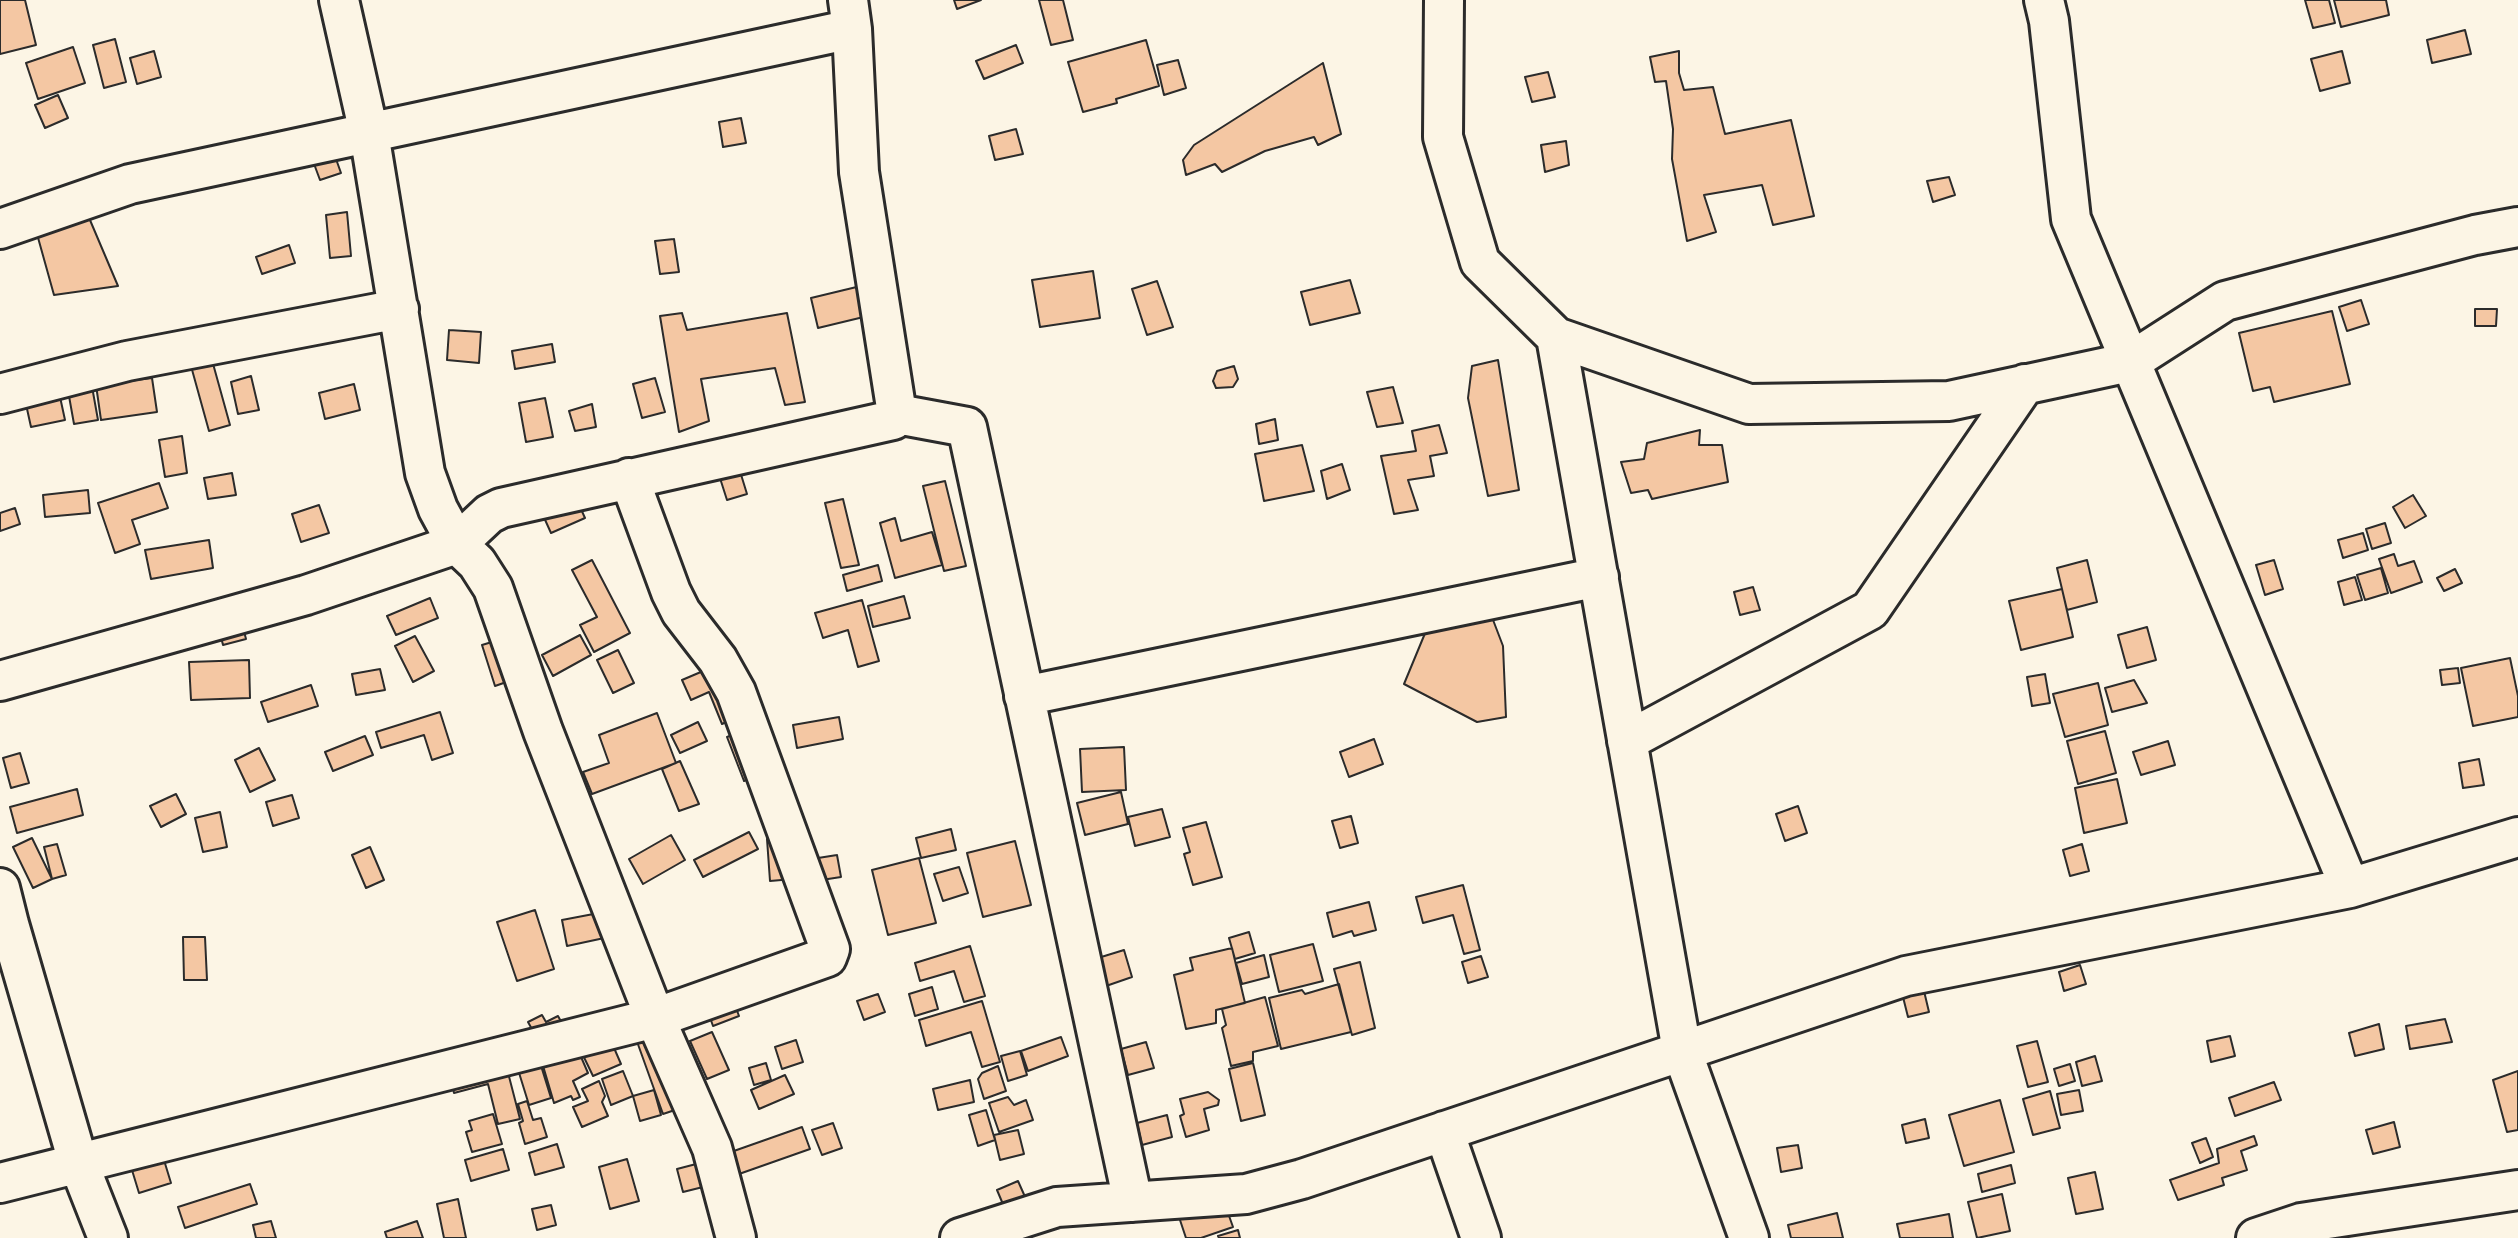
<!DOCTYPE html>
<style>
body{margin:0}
canvas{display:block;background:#fcf5e5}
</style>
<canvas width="2518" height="1238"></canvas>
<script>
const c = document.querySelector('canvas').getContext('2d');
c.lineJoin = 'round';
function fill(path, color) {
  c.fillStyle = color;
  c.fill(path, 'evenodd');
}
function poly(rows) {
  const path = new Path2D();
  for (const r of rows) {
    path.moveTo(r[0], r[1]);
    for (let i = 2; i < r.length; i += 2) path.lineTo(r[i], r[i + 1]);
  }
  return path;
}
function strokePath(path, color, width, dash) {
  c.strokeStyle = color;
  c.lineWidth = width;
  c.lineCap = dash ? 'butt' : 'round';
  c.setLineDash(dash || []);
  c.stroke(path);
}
const building = poly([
 [0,0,25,0,36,45,0,54,0,0],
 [954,0,981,0,957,9,954,0],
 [1039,0,1063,0,1073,40,1051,45,1039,0],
 [2305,0,2329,0,2335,23,2313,28,2305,0],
 [2334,0,2386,0,2389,15,2341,27,2334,0],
 [2465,30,2471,54,2432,63,2427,40,2465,30],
 [115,39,126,82,104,88,93,45,115,39],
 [1146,40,1159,86,1116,99,1117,103,1083,112,1068,62,1146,40],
 [1016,45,1023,63,984,79,976,61,1016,45],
 [73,47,85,83,38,99,26,63,73,47],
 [154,51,161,77,137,84,130,58,154,51],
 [1679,51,1679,73,1684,90,1713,87,1725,134,1791,120,1814,216,1773,225,1762,185,1704,195,1716,232,1687,241,1672,159,1673,129,1666,81,1655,82,1650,57,1679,51],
 [2342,51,2350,83,2320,91,2311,59,2342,51],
 [1178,60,1186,88,1164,95,1157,65,1178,60],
 [1323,63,1341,134,1318,145,1314,137,1265,151,1222,172,1215,164,1186,175,1183,160,1194,145,1323,63],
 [1548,72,1555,97,1532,102,1525,77,1548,72],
 [58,95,68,118,45,128,35,105,58,95],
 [741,118,746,143,723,147,719,122,741,118],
 [1016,129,1023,154,995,160,989,136,1016,129],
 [1566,141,1569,165,1545,172,1541,145,1566,141],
 [331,145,341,173,320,180,310,153,331,145],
 [1949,177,1955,195,1933,202,1927,181,1949,177],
 [347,212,351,256,330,258,326,215,347,212],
 [87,213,118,286,54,295,37,234,87,213],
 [674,239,679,272,660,274,655,241,674,239],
 [289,245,295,263,262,274,256,257,289,245],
 [1093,271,1100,318,1040,327,1032,280,1093,271],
 [1350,280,1360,313,1310,325,1301,292,1350,280],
 [1157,281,1173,327,1147,335,1132,289,1157,281],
 [869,284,876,314,818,328,811,298,869,284],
 [2361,300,2369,324,2347,331,2339,307,2361,300],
 [2475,309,2497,309,2496,326,2475,326,2475,309],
 [2332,311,2350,384,2274,402,2270,387,2253,391,2239,333,2332,311],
 [682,313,687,330,787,313,805,402,785,405,775,368,701,379,709,421,679,432,660,316,682,313],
 [449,330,481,332,479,363,447,360,449,330],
 [207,342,230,425,209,431,186,348,207,342],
 [552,344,555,362,515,369,512,351,552,344],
 [1498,360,1519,490,1488,496,1468,398,1472,366,1498,360],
 [1234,366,1238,379,1233,387,1216,388,1213,381,1217,371,1234,366],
 [54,369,65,420,31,427,20,377,54,369],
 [251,376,259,410,238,414,231,382,251,376],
 [152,378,157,412,101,420,96,385,152,378],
 [655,378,665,412,642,418,633,384,655,378],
 [91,381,98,420,74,424,67,385,91,381],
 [354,384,360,410,325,419,319,393,354,384],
 [1393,387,1403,423,1377,427,1367,392,1393,387],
 [545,398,553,437,526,442,519,403,545,398],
 [592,404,596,427,575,431,569,411,592,404],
 [1275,419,1278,440,1259,444,1256,424,1275,419],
 [1439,425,1447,453,1430,456,1434,476,1408,480,1418,510,1394,514,1381,456,1416,451,1412,431,1439,425],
 [1700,430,1699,445,1722,445,1728,482,1652,499,1648,490,1631,493,1621,462,1644,459,1647,443,1700,430],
 [182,436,187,473,165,477,159,440,182,436],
 [1302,445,1314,491,1264,501,1255,454,1302,445],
 [1342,464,1350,490,1327,499,1321,471,1342,464],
 [739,468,747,494,727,500,719,475,739,468],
 [232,473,236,495,208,499,204,478,232,473],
 [945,481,966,566,944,571,923,486,945,481],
 [159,483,168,508,132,520,140,544,115,553,98,503,159,483],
 [571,487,585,518,551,533,537,502,571,487],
 [88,490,90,513,45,517,43,495,88,490],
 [2413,495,2426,516,2405,528,2393,507,2413,495],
 [843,499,859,565,841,568,825,503,843,499],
 [319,505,329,533,301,542,292,514,319,505],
 [15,508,20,524,0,531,0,513,15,508],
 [895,518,901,541,932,532,942,565,895,578,880,523,895,518],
 [2385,523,2391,543,2372,549,2366,529,2385,523],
 [2363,533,2368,550,2343,558,2338,540,2363,533],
 [209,540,213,568,151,579,145,550,209,540],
 [2394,554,2398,566,2414,561,2422,582,2391,593,2379,559,2394,554],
 [592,560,630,633,594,652,580,625,597,617,572,570,592,560],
 [2087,560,2097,602,2067,610,2057,568,2087,560],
 [2274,560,2283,589,2265,595,2256,565,2274,560],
 [878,565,882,581,847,591,843,575,878,565],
 [2381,568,2388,593,2365,600,2357,575,2381,568],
 [2455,569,2462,583,2444,591,2437,578,2455,569],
 [2355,577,2362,600,2344,605,2338,582,2355,577],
 [1753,587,1760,610,1740,615,1734,592,1753,587],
 [2062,589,2073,637,2021,650,2009,601,2062,589],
 [904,596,910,618,873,627,868,606,904,596],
 [430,598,438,618,396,635,387,616,430,598],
 [236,600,246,639,223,645,213,605,236,600],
 [862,600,879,661,858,667,848,630,823,638,815,613,862,600],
 [1490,612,1503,646,1506,717,1477,722,1404,684,1433,614,1490,612],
 [2147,627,2156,660,2127,668,2118,635,2147,627],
 [580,635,591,655,553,676,542,655,580,635],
 [415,636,434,671,413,682,395,646,415,636],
 [505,638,518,678,495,686,482,645,505,638],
 [618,650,634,683,613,693,597,660,618,650],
 [2510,658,2518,696,2518,717,2473,726,2461,668,2510,658],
 [249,660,250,698,191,700,189,662,249,660],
 [722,663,744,714,722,724,709,692,691,700,682,680,722,663],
 [2458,668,2460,683,2442,685,2440,670,2458,668],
 [380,669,385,690,356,695,352,674,380,669],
 [2045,674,2050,703,2032,706,2027,677,2045,674],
 [2134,680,2147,703,2112,712,2105,688,2134,680],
 [2098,683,2108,725,2065,737,2053,694,2098,683],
 [311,685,318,706,268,722,261,702,311,685],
 [440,712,453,753,432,760,424,735,381,748,376,732,440,712],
 [657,713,676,763,592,794,583,772,609,763,599,735,657,713],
 [839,717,843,739,797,748,793,725,839,717],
 [698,722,707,741,680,753,671,735,698,722],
 [745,730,762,773,744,781,727,737,745,730],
 [2105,731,2116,773,2078,784,2067,741,2105,731],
 [365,736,373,755,333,771,325,752,365,736],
 [1374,739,1383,764,1349,777,1340,752,1374,739],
 [2168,741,2175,765,2141,775,2133,752,2168,741],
 [1124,747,1126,790,1082,792,1080,749,1124,747],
 [259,748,275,780,250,792,235,760,259,748],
 [20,753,29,783,11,788,3,758,20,753],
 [2479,759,2484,785,2463,788,2459,763,2479,759],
 [680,761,699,804,679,811,662,769,680,761],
 [2117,779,2127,823,2084,833,2075,788,2117,779],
 [77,789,83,815,17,833,10,807,77,789],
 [1121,792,1128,824,1085,835,1077,803,1121,792],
 [176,794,186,814,161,827,150,806,176,794],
 [292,795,299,818,273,826,266,802,292,795],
 [1798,806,1807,833,1785,841,1776,814,1798,806],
 [1162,809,1170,837,1135,846,1128,817,1162,809],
 [220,812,227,847,203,852,195,818,220,812],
 [1351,816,1358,843,1340,848,1332,821,1351,816],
 [1206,822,1222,877,1193,885,1184,854,1190,852,1183,828,1206,822],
 [951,829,956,850,921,858,916,838,951,829],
 [749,832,758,849,703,877,694,860,749,832],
 [671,835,685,860,643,884,629,859,671,835],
 [790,837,793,879,770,881,767,839,790,837],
 [32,838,52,879,33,888,13,847,32,838],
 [1015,841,1031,905,983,917,967,853,1015,841],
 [57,844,66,875,52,879,44,847,57,844],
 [2082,844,2089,871,2070,876,2063,850,2082,844],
 [370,847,384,880,366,888,352,855,370,847],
 [837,855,841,877,802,883,799,861,837,855],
 [919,858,936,923,888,935,872,870,919,858],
 [959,867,968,893,943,901,934,874,959,867],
 [1463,885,1480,950,1464,954,1453,915,1423,923,1416,897,1463,885],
 [1369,902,1376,930,1354,936,1352,931,1333,937,1327,913,1369,902],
 [535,910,554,969,517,981,497,922,535,910],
 [604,912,609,937,567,946,562,920,604,912],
 [1249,932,1255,953,1235,959,1229,938,1249,932],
 [183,937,205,937,207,980,184,980,183,937],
 [1313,944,1323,981,1279,992,1270,955,1313,944],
 [970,946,985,996,964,1002,954,971,920,981,915,963,970,946],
 [1232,948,1245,1003,1216,1010,1216,1023,1186,1029,1174,975,1193,970,1190,958,1232,948],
 [1124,950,1132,977,1106,986,1098,958,1124,950],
 [1264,955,1269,977,1242,984,1236,963,1264,955],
 [1481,956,1488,977,1468,983,1462,962,1481,956],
 [1360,962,1375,1028,1352,1035,1334,969,1360,962],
 [2080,965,2086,984,2064,991,2059,972,2080,965],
 [1339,984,1351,1032,1281,1049,1269,998,1302,990,1305,994,1339,984],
 [932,987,938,1009,915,1016,909,994,932,987],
 [1924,991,1929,1012,1908,1017,1903,997,1924,991],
 [878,994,885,1012,864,1020,857,1001,878,994],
 [732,997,739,1016,713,1026,706,1006,732,997],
 [1265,997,1278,1046,1253,1052,1253,1061,1231,1066,1222,1028,1226,1025,1222,1009,1265,997],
 [982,1001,1000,1062,982,1067,971,1032,926,1046,919,1020,982,1001],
 [542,1015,546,1022,558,1016,569,1036,533,1031,528,1022,542,1015],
 [2445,1019,2452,1042,2410,1049,2406,1026,2445,1019],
 [2379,1024,2384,1049,2355,1056,2349,1033,2379,1024],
 [656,1028,684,1107,663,1114,635,1036,656,1028],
 [712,1032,729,1070,707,1079,690,1041,712,1032],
 [608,1034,621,1064,593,1076,579,1047,608,1034],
 [2230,1036,2235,1056,2211,1062,2207,1041,2230,1036],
 [1061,1037,1068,1056,1028,1071,1021,1051,1061,1037],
 [796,1040,803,1062,782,1069,775,1047,796,1040],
 [2037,1041,2048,1082,2028,1087,2017,1046,2037,1041],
 [1146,1042,1154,1068,1128,1075,1121,1049,1146,1042],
 [575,1043,588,1073,573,1081,580,1097,573,1100,571,1096,554,1103,541,1059,575,1043],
 [1020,1051,1027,1075,1008,1081,1001,1056,1020,1051],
 [538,1056,551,1098,529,1105,516,1063,538,1056],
 [2095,1056,2102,1081,2082,1086,2076,1062,2095,1056],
 [505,1061,520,1119,498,1124,488,1084,454,1093,450,1075,505,1061],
 [766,1063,771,1080,754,1085,749,1068,766,1063],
 [1253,1063,1265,1115,1241,1121,1229,1069,1253,1063],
 [2070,1064,2075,1081,2059,1086,2054,1069,2070,1064],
 [998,1066,1006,1091,984,1099,978,1079,982,1073,998,1066],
 [623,1071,633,1096,611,1105,602,1079,623,1071],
 [2518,1071,2518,1130,2507,1132,2493,1080,2518,1071],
 [785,1075,794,1094,759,1109,751,1090,785,1075],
 [970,1080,974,1102,938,1110,933,1089,970,1080],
 [599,1081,605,1096,602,1102,608,1116,582,1127,573,1107,588,1101,582,1089,599,1081],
 [2274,1082,2281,1100,2235,1116,2229,1098,2274,1082],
 [654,1090,661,1115,640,1121,633,1096,654,1090],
 [2079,1090,2083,1111,2061,1115,2057,1094,2079,1090],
 [2050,1091,2060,1128,2033,1135,2023,1099,2050,1091],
 [1208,1092,1219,1100,1218,1105,1204,1109,1209,1130,1186,1137,1180,1116,1184,1114,1180,1099,1208,1092],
 [1008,1097,1014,1105,1026,1100,1033,1120,999,1132,989,1103,1008,1097],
 [2000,1100,2014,1152,1964,1166,1949,1115,2000,1100],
 [527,1101,533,1120,541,1118,547,1137,525,1144,519,1123,523,1121,518,1104,527,1101],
 [986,1110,995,1140,978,1146,969,1115,986,1110],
 [493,1114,502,1144,472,1152,466,1132,472,1130,469,1121,493,1114],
 [1167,1115,1172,1137,1142,1145,1137,1123,1167,1115],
 [1925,1119,1929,1138,1906,1143,1902,1125,1925,1119],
 [2394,1122,2400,1147,2373,1154,2366,1130,2394,1122],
 [833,1123,842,1148,822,1155,812,1130,833,1123],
 [802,1127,810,1149,739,1174,731,1152,802,1127],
 [1018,1130,1024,1154,1000,1160,994,1135,1018,1130],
 [2254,1136,2257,1145,2241,1151,2247,1170,2222,1178,2224,1185,2178,1200,2170,1180,2219,1163,2217,1149,2254,1136],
 [2206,1138,2213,1157,2200,1163,2192,1143,2206,1138],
 [557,1144,564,1167,535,1175,529,1153,557,1144],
 [1798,1145,1802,1168,1781,1172,1777,1148,1798,1145],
 [160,1147,171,1183,139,1193,128,1157,160,1147],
 [503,1149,509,1170,471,1181,465,1160,503,1149],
 [627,1159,639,1201,610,1209,599,1167,627,1159],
 [700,1163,707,1186,683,1192,677,1169,700,1163],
 [2011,1165,2015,1183,1982,1192,1978,1174,2011,1165],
 [2095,1172,2103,1209,2076,1214,2068,1178,2095,1172],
 [1018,1181,1026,1199,1005,1209,997,1190,1018,1181],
 [250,1184,257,1204,185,1228,178,1207,250,1184],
 [2002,1194,2010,1231,1977,1238,1968,1202,2002,1194],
 [458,1199,466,1238,444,1238,437,1204,458,1199],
 [1223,1199,1233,1227,1201,1238,1186,1238,1178,1214,1223,1199],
 [551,1205,556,1225,537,1230,532,1209,551,1205],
 [1837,1213,1843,1238,1791,1238,1788,1225,1837,1213],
 [1949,1214,1953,1238,1900,1238,1897,1224,1949,1214],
 [271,1221,276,1238,256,1238,253,1225,271,1221],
 [417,1221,423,1238,387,1238,385,1232,417,1221],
 [1238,1230,1240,1238,1219,1238,1218,1236,1238,1230]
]);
fill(building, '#f4c7a3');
strokePath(building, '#2b2b2b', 2);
const minor = poly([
 [339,0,369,133,425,473,438,509,457,544,477,563,493,588,543,731,655,1018,712,1148,736,1238],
 [1444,0,1443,137,1480,262,1556,337,1749,404,1949,401,2130,362,2225,301,2475,235,2518,227],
 [2044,0,2049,21,2071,219,2350,888],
 [0,229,130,184,852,29],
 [1556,337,1682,1051,1749,1238],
 [0,394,127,361,399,309],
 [897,414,967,427,1133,1202],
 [0,681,306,595,457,544,489,514,501,508,893,420,897,414,859,172,852,29,848,0],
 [1024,696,1599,577],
 [1627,741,1870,610,2025,384],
 [0,888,9,924,78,1162,108,1238],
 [1444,1131,1481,1238],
 [0,1183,655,1018,827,957,830,949,736,692,718,660,681,612,671,592,629,478],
 [960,1238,1057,1207,1246,1194,1302,1179,1906,976,2350,888,2518,837],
 [2256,1238,2301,1223,2518,1190]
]);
strokePath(minor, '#2b2b2b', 44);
strokePath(minor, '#fcf5e5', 38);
</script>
